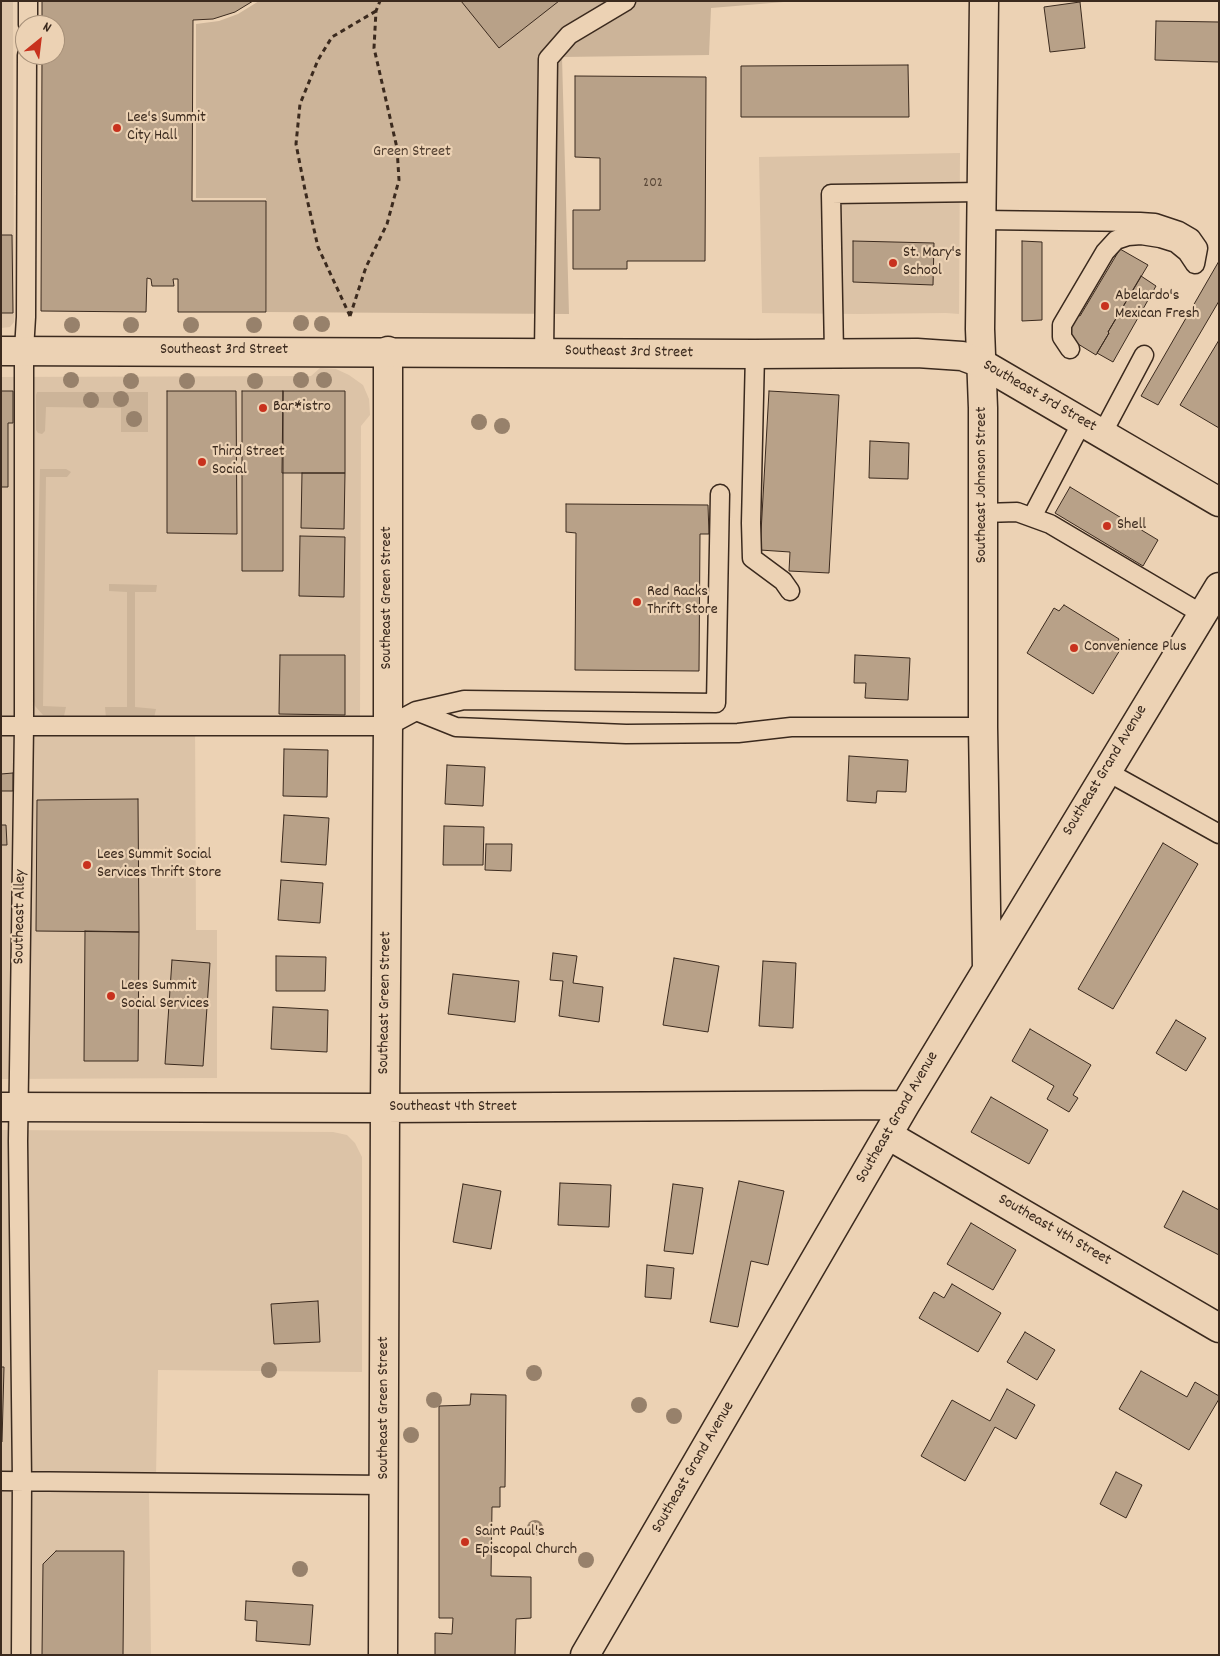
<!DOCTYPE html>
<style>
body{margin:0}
#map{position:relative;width:1220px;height:1656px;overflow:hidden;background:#ecd2b4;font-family:Dekko,sans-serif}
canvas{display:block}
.frame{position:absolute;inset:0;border:2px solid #3b2a1e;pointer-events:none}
.north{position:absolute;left:15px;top:15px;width:50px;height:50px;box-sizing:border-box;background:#ecd2b4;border:1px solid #a58f78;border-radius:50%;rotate:29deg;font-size:14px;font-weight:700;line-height:20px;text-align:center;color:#3b2a1e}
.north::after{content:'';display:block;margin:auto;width:18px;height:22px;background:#c8321e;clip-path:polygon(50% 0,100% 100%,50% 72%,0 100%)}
</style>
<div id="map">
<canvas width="1220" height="1656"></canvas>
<div class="frame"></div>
<div class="north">N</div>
</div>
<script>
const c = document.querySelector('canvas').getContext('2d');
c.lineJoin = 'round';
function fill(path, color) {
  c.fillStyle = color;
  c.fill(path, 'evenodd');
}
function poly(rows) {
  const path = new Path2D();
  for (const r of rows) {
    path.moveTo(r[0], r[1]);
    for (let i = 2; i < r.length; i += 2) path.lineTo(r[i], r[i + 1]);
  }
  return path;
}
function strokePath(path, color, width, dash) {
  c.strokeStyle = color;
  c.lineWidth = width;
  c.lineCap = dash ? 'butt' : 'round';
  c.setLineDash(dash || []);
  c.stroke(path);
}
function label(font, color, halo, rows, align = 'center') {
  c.font = font + ' Dekko,sans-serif';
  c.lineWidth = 4.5;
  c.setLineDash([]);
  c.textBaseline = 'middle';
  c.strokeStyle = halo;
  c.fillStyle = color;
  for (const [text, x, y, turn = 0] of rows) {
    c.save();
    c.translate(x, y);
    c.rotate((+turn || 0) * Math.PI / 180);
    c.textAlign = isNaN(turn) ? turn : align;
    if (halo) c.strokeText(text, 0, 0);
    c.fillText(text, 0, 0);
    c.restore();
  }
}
fill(poly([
 [1,1,13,1,13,3,14,322,10,327,1,328],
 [960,153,959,314,946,313,859,314,762,313,759,157],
 [320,368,336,369,349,375,363,385,369,399,370,415,361,426,360,716,195,718,196,930,217,930,217,1078,1,1079,1,377,311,376],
 [1,1130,333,1132,347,1135,355,1143,362,1157,362,1372,158,1370,156,1476,149,1493,151,1655,1,1655]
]), '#dcc3a7');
fill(poly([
 [259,1,796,1,711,8,709,55,562,57,569,314,267,312,266,198,196,198,196,24,219,21,238,14],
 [37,392,148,392,148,432,121,432,121,408,46,407,45,431,42,434,38,433,36,430,36,395],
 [40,469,66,469,71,472,67,477,46,477,43,706,66,707,64,716,43,715,35,706,34,702],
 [109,584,157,585,156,592,135,592,135,707,156,709,154,718,106,718,105,707,127,707,127,592,109,591]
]), '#ccb499');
const building = poly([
 [42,1,253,1,235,12,213,19,193,20,192,201,266,201,266,312,178,312,178,279,173,279,174,286,152,286,151,279,147,278,146,312,41,311,42,55,55,55,55,25,42,25,42,1],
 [461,1,559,1,499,48,461,1],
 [1080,2,1085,48,1050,52,1044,7,1080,2],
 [1156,21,1219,22,1219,62,1155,60,1156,21],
 [908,65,909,117,741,117,741,66,908,65],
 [575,76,706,77,705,261,627,261,627,269,573,269,573,210,600,210,600,158,575,157,575,76],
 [1,235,12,235,13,313,1,313,1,235],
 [853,241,934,243,933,285,853,282,853,241],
 [1022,241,1042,242,1042,320,1022,321,1022,241],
 [1120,249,1148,265,1108,332,1109,333,1096,355,1065,336,1078,315,1080,316,1120,249],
 [1219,261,1219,301,1158,405,1141,396,1219,261],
 [1141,276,1156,286,1113,362,1097,353,1109,333,1108,332,1141,276],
 [1219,340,1219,428,1180,405,1219,340],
 [1,391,13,391,13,423,8,423,8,487,1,487,1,391],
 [167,391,236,391,237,534,167,533,167,391],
 [242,391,283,391,283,571,242,571,242,391],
 [283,391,345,391,345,473,282,473,283,391],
 [769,391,839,395,829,573,789,571,790,552,760,550,769,391],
 [870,441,909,443,908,479,869,478,870,441],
 [302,473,345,473,344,529,301,528,302,473],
 [1070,487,1158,540,1143,566,1055,513,1070,487],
 [566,504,708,505,709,534,700,534,699,671,575,670,576,533,566,532,566,504],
 [300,536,345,537,344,597,299,596,300,536],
 [1064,605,1119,639,1114,647,1120,650,1093,694,1027,653,1054,608,1059,611,1064,605],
 [280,655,345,655,345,715,279,714,280,655],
 [855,655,910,658,908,700,865,698,866,683,854,683,855,655],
 [284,749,328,750,327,797,283,796,284,749],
 [849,756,908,760,906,792,877,791,876,803,847,801,849,756],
 [447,765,485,767,483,806,445,804,447,765],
 [13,773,13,791,1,791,1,774,13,773],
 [138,799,139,932,36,931,37,800,138,799],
 [284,815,329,818,326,865,281,862,284,815],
 [1,825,6,825,7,845,1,845,1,825],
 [444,826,484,827,483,865,443,865,444,826],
 [1163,843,1198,864,1113,1009,1078,989,1163,843],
 [486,844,512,844,511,871,485,870,486,844],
 [281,880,323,883,320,923,278,920,281,880],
 [85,931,139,932,138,1061,84,1061,85,931],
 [553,953,577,956,573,983,603,987,599,1022,559,1016,563,981,550,980,553,953],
 [276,956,326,957,325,991,276,991,276,956],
 [674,958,719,966,708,1032,663,1025,674,958],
 [172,960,210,963,203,1066,165,1064,172,960],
 [763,961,796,963,793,1028,759,1026,763,961],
 [453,974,519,981,515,1022,448,1014,453,974],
 [273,1007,328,1010,327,1052,271,1049,273,1007],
 [1176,1020,1206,1038,1186,1071,1156,1053,1176,1020],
 [1030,1029,1091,1065,1073,1095,1078,1098,1069,1112,1047,1099,1054,1086,1012,1061,1030,1029],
 [991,1097,1048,1130,1029,1164,971,1132,991,1097],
 [739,1181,784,1191,768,1265,751,1261,738,1327,710,1322,739,1181],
 [560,1183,611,1185,609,1227,558,1225,560,1183],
 [463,1184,501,1191,491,1249,453,1242,463,1184],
 [673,1184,703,1188,693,1254,664,1251,673,1184],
 [1183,1191,1219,1210,1219,1255,1164,1227,1183,1191],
 [971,1223,1016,1250,993,1290,947,1264,971,1223],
 [647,1265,674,1268,671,1299,645,1297,647,1265],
 [952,1284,1001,1313,978,1352,919,1318,934,1292,944,1298,952,1284],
 [318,1301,320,1342,274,1344,271,1304,318,1301],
 [1025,1332,1055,1350,1037,1380,1007,1362,1025,1332],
 [1,1367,4,1367,2,1442,1,1442,1,1367],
 [1141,1371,1187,1397,1195,1382,1219,1396,1219,1399,1189,1450,1119,1409,1141,1371],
 [1007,1389,1035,1405,1016,1439,995,1427,965,1481,921,1456,952,1400,990,1421,1007,1389],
 [471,1394,506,1395,505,1487,500,1487,500,1507,492,1507,491,1576,531,1577,531,1618,516,1619,515,1655,435,1655,435,1633,452,1634,453,1618,439,1618,439,1406,470,1405,471,1394],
 [1116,1472,1142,1485,1126,1518,1100,1504,1116,1472],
 [56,1551,124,1551,123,1655,42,1655,43,1564,56,1551],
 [246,1601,313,1605,310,1645,256,1641,257,1621,245,1620,246,1601]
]);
fill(building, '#b8a188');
strokePath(building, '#3b2a1e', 1);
const lane = poly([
 [28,25,28,1],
 [982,220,1140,222,1155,223,1179,231,1191,238,1198,248,1195,264],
 [1070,349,1062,337,1062,325,1105,252,1116,240,1128,236,1141,235,1160,238,1176,243,1187,252,1195,264],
 [544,352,548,59,569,35,626,1],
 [834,353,831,194,982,192],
 [755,354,751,523,752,558,783,581,790,591],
 [1102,434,1144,355],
 [983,513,1017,512,1050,524,1202,614],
 [1032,517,1082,422],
 [416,711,464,700,716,703,720,494],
 [1,726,388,726,416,711,456,727,626,734,738,733,791,727,983,727],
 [1106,771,1219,834],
 [1,1481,385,1485],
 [21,1655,22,1481,18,1141,24,726,24,350,26,317,27,55]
]);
const street = poly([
 [984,1,980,329,983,408,983,727,987,968],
 [1,1107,385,1108,905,1105],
 [888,1135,1219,1328],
 [383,1655,385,1108,388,726,388,351],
 [585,1655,905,1105,1219,587]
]);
const secondary = poly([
 [1,351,755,354,917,353,962,356,981,363,1219,502]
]);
strokePath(lane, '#3b2a1e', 21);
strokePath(street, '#3b2a1e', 31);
strokePath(secondary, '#3b2a1e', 31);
strokePath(poly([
 [350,316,318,247,305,190,296,144,300,104,318,60,332,37,376,11],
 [350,316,366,267,387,224,399,180,397,148,374,48,376,11,380,1]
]), '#3b2a1e', 3, [5, 4]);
strokePath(lane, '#ecd2b4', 18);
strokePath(street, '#ecd2b4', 28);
strokePath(secondary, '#ecd2b4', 28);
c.fillStyle = '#97816b';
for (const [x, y] of [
 [301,323],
 [322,324],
 [72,325],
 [131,325],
 [191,325],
 [254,325],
 [71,380],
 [301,380],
 [324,380],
 [131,381],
 [187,381],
 [255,381],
 [121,399],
 [91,400],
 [134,419],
 [479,422],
 [502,426],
 [269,1370],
 [534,1373],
 [434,1400],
 [639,1405],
 [674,1416],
 [411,1435],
 [535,1528],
 [586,1560],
 [300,1569]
]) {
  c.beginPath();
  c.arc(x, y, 8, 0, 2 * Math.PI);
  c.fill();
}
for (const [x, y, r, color] of [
 [117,128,5,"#c8321e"],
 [893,263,5,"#c8321e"],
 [1105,306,5,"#c8321e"],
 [263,408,5,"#c8321e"],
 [202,462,5,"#c8321e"],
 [1107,526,5,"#c8321e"],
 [637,602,5,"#c8321e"],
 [1074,648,5,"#c8321e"],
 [87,865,5,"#c8321e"],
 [111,996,5,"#c8321e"],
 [465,1542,5,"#c8321e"]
]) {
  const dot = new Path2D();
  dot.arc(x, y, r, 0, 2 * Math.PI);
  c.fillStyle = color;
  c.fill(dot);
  strokePath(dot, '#ecd2b4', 2);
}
label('14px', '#5a4838', null, [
 ["202",653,184]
]);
label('16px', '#3b2a1e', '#ecd2b4', [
 ["Lee's Summit",127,119],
 ["City Hall",127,137],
 ["St. Mary's",903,254],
 ["School",903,272],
 ["Abelardo's",1115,297],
 ["Mexican Fresh",1115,315],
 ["Bar*istro",273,408],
 ["Third Street",212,453],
 ["Social",212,471],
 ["Shell",1117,526],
 ["Red Racks",647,593],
 ["Thrift Store",647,611],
 ["Convenience Plus",1084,648],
 ["Lees Summit Social",97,856],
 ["Services Thrift Store",97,874],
 ["Lees Summit",121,987],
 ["Social Services",121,1005],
 ["Saint Paul's",475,1533],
 ["Episcopal Church",475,1551]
], 'left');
label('16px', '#513f30', '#ecd2b4', [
 ["Green Street",412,153]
]);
label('16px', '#3b2a1e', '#ecd2b4', [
 ["Southeast 3rd Street",224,351],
 ["Southeast 3rd Street",629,353,1],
 ["Southeast 3rd Street",1039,397,30],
 ["Southeast Johnson Street",983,485,-90],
 ["Southeast Green Street",388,598,-90],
 ["Southeast Grand Avenue",1106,771,-59],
 ["Southeast Alley",21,917,-89],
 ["Southeast Green Street",386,1003,-89],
 ["Southeast 4th Street",453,1108],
 ["Southeast Grand Avenue",898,1118,-60],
 ["Southeast 4th Street",1054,1231,30],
 ["Southeast Green Street",385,1408,-90],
 ["Southeast Grand Avenue",694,1468,-60]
]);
</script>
